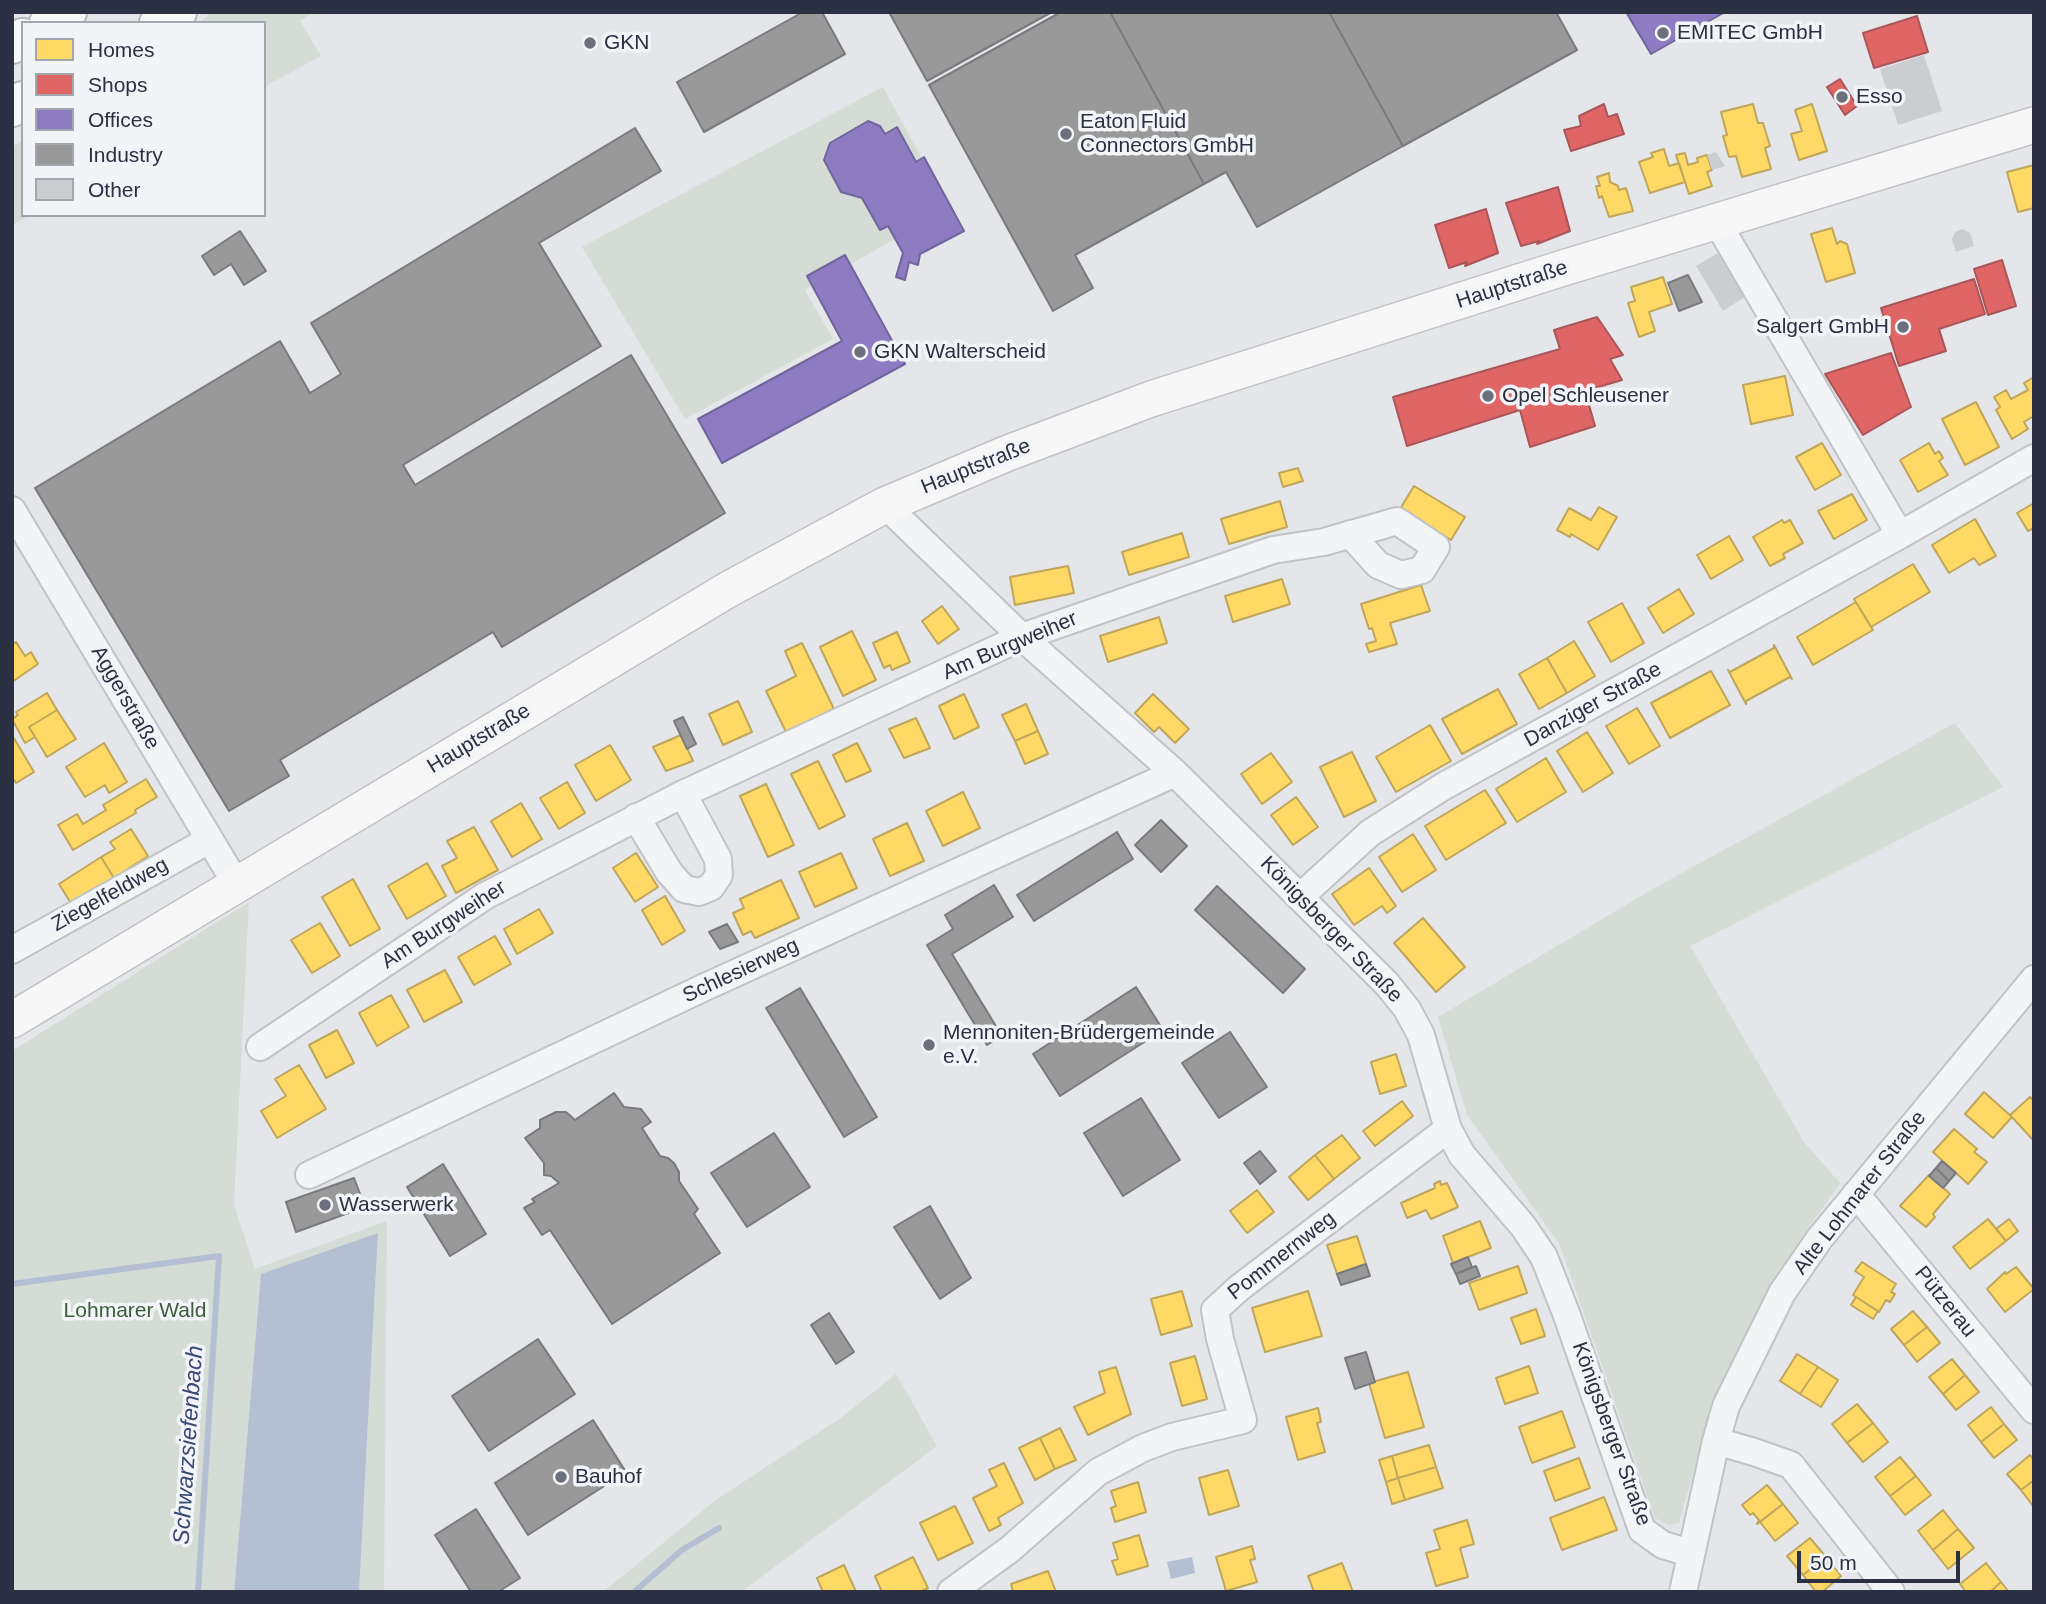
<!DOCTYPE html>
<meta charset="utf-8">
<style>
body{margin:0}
#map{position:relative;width:2046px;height:1604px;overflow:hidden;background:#e4e6e9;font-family:Arial,sans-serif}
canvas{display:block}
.frame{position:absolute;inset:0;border:14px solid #2b3042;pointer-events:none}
.legend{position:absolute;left:21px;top:21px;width:245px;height:196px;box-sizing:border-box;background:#f2f4f8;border:2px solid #a2a6af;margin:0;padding:9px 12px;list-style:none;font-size:21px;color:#2b3042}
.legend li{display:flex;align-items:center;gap:14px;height:35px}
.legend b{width:35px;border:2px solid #a2a6af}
.scale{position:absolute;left:1797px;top:1551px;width:163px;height:32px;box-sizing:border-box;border:4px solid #2b3042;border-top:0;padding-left:9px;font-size:21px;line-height:24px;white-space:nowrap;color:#2b3042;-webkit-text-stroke:5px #f2f4f8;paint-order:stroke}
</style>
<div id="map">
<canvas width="2046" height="1604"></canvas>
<div class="frame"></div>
<ul class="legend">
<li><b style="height:19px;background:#ffd966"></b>Homes</li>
<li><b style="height:19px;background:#e06666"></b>Shops</li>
<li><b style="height:19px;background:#8e7cc3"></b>Offices</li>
<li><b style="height:19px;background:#999"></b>Industry</li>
<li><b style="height:19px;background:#cbcdd1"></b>Other</li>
</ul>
<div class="scale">50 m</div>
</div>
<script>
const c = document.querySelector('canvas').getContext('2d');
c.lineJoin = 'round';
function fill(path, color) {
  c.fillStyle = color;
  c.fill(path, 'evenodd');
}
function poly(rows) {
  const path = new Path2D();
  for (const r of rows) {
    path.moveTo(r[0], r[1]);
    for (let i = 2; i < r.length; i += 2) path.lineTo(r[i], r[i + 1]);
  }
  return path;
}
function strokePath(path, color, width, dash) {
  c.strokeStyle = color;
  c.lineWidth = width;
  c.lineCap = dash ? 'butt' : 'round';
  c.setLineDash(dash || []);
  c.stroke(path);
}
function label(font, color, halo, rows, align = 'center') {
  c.font = font + ' Arial,sans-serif';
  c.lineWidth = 7;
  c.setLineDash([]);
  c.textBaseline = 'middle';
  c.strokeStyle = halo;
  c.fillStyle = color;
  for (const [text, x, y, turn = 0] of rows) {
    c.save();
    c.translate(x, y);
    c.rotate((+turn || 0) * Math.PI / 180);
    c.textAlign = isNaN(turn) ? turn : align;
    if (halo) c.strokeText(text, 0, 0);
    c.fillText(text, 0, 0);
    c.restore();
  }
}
fill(poly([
 [213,12,314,12,300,21,321,56,264,87,264,23,198,23],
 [883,87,949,208,805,290,833,339,685,419,582,247],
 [23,140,23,215,31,215,12,225,12,147],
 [1955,723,2003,787,1690,946,1804,1142,1840,1183,1803,1236,1769,1292,1736,1354,1712,1406,1679,1523,1669,1525,1655,1518,1560,1245,1467,1115,1438,1017,1651,890],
 [249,902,234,1204,255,1269,387,1221,384,1592,359,1592,378,1234,261,1274,234,1592,12,1592,12,1051],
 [896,1374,937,1446,741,1592,603,1592,716,1500,842,1417]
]), '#d4dcd5');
fill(poly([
 [378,1233,359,1592,234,1592,261,1274],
 [1192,1557,1195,1573,1171,1579,1167,1562]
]), '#b4bfd3');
const homes = poly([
 [1753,104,1758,123,1763,123,1770,146,1765,148,1771,169,1742,177,1736,156,1729,157,1723,136,1727,135,1721,112,1753,104],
 [1812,104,1827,151,1799,160,1791,134,1802,131,1795,110,1812,104],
 [1664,149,1669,166,1679,163,1685,182,1650,193,1639,162,1653,157,1651,153,1664,149],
 [1685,153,1688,165,1698,162,1697,158,1707,155,1712,170,1707,172,1712,186,1689,194,1676,155,1685,153],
 [2034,165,2034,208,2018,212,2007,172,2034,165],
 [1609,173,1610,182,1618,186,1619,190,1626,188,1633,211,1609,217,1602,196,1599,198,1596,186,1600,186,1597,177,1609,173],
 [1832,228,1837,244,1840,241,1847,244,1855,273,1826,282,1811,234,1832,228],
 [1663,277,1672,304,1649,312,1655,331,1639,337,1628,303,1635,301,1631,287,1663,277],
 [1785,376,1793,415,1751,424,1743,385,1785,376],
 [2034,377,2034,416,2024,422,2028,429,2012,439,1996,410,2000,407,1994,397,2006,390,2011,399,2028,390,2024,383,2034,377],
 [1976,402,1999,447,1965,465,1942,419,1976,402],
 [1822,443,1841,475,1815,490,1796,457,1822,443],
 [1929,443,1935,454,1939,451,1943,458,1939,461,1948,475,1918,492,1900,460,1929,443],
 [1298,468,1303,481,1283,487,1279,473,1298,468],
 [1414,486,1465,517,1451,540,1400,509,1414,486],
 [1852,494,1867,520,1834,539,1818,511,1852,494],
 [1280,501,1287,527,1229,544,1221,519,1280,501],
 [2034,503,2034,528,2028,531,2017,513,2034,503],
 [1599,507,1617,517,1598,550,1571,534,1570,537,1557,530,1569,508,1591,520,1599,507],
 [1975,519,1996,556,1979,565,1974,558,1949,573,1932,545,1975,519],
 [1782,520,1784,523,1790,520,1803,543,1783,554,1785,558,1770,566,1753,537,1782,520],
 [1182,533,1189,557,1129,575,1122,552,1182,533],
 [1729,536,1743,560,1711,579,1697,555,1729,536],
 [1913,564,1930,592,1871,627,1854,599,1913,564],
 [1068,566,1074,593,1015,605,1010,577,1068,566],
 [1282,579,1290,604,1233,622,1225,596,1282,579],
 [1421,585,1430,611,1390,623,1397,644,1369,652,1366,644,1376,641,1372,628,1369,629,1361,604,1421,585],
 [1679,589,1694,614,1663,633,1648,608,1679,589],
 [1856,602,1873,630,1813,665,1797,637,1856,602],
 [1622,603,1644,643,1611,662,1588,622,1622,603],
 [942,606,959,629,938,644,922,621,942,606],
 [1159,617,1167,643,1108,662,1100,636,1159,617],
 [852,631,876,680,843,696,820,647,852,631],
 [897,632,910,662,892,670,890,665,884,668,873,643,897,632],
 [1574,641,1595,676,1567,693,1547,658,1574,641],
 [16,642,25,656,31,652,38,664,12,682,12,645,16,642],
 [802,643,834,709,786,732,766,691,796,676,785,651,802,643],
 [1774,645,1792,679,1790,677,1746,701,1746,704,1728,670,1730,672,1774,648,1774,645],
 [1547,658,1567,693,1539,709,1519,674,1547,658],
 [1711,671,1730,705,1670,738,1651,703,1711,671],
 [1498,689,1517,724,1462,754,1442,719,1498,689],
 [47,693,57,710,29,727,35,737,25,743,12,719,18,715,16,712,47,693],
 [964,694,979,727,954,739,939,706,964,694],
 [1153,694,1189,729,1175,743,1159,727,1154,732,1135,713,1153,694],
 [738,701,752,732,723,745,709,714,738,701],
 [1026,704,1038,731,1015,741,1002,715,1026,704],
 [1637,708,1660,746,1629,764,1606,726,1637,708],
 [57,710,76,739,47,757,29,727,57,710],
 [916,718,930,748,904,758,889,729,916,718],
 [1430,725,1451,761,1396,792,1376,757,1430,725],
 [1038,731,1048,754,1025,764,1015,741,1038,731],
 [1587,732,1613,773,1583,792,1557,751,1587,732],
 [12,735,34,772,16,783,12,777,12,735],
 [681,735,693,761,666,771,653,747,681,735],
 [104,743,127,782,109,793,105,785,85,797,66,767,104,743],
 [857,743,871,771,846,782,833,755,857,743],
 [610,745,631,780,596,801,575,765,610,745],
 [1352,752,1376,801,1344,817,1320,767,1352,752],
 [1271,753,1292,782,1262,804,1241,774,1271,753],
 [1546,758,1566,792,1517,822,1496,789,1546,758],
 [818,761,845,816,819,829,791,774,818,761],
 [146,779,157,797,135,810,136,813,73,850,58,825,77,814,83,824,106,810,103,805,146,779],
 [567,782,585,813,559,829,540,798,567,782],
 [766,784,794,845,768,857,740,796,766,784],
 [1485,790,1506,823,1446,860,1425,826,1485,790],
 [963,792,980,828,943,846,926,811,963,792],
 [1296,797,1318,827,1293,845,1271,815,1296,797],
 [521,803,542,839,512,857,491,821,521,803],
 [907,823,924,861,890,876,873,839,907,823],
 [474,827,498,870,456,893,442,866,457,858,447,841,474,827],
 [131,829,148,856,114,878,101,857,115,849,110,842,131,829],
 [1413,834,1436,870,1402,892,1379,857,1413,834],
 [636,853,658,887,635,902,613,868,636,853],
 [841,853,857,888,815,907,799,872,841,853],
 [101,857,114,878,72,905,59,884,101,857],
 [427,863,446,896,407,919,388,886,427,863],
 [1369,868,1396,906,1387,913,1382,906,1354,925,1332,894,1369,868],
 [353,879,380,929,350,946,322,897,353,879],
 [781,880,799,918,755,938,751,931,743,935,733,913,744,908,740,899,781,880],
 [665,896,685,931,662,945,642,910,665,896],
 [539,909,553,933,517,954,504,929,539,909],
 [1423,918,1465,967,1436,992,1394,943,1423,918],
 [320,923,340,956,312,973,291,940,320,923],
 [495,936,511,964,474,985,458,957,495,936],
 [445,970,462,1002,424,1022,407,990,445,970],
 [391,995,409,1027,377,1046,359,1013,391,995],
 [337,1030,354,1063,326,1078,309,1045,337,1030],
 [1396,1054,1406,1086,1380,1094,1371,1062,1396,1054],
 [299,1065,326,1109,277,1138,261,1111,286,1096,275,1079,299,1065],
 [1984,1092,2012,1117,1993,1138,1965,1114,1984,1092],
 [2030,1097,2034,1101,2034,1141,2010,1115,2030,1097],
 [1402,1101,1413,1116,1375,1146,1363,1131,1402,1101],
 [1954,1129,1977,1149,1974,1152,1987,1162,1968,1184,1933,1152,1954,1129],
 [1342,1135,1360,1158,1334,1179,1315,1155,1342,1135],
 [1315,1155,1334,1179,1308,1200,1289,1177,1315,1155],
 [1929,1175,1950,1194,1933,1214,1935,1217,1926,1227,1900,1206,1929,1175],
 [1440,1181,1441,1185,1447,1183,1458,1207,1431,1219,1426,1210,1407,1218,1401,1203,1435,1188,1434,1184,1440,1181],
 [1257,1190,1274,1212,1247,1233,1230,1211,1257,1190],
 [1988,1219,2006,1241,1970,1269,1953,1247,1988,1219],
 [2009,1219,2018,1231,2006,1241,1996,1229,2009,1219],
 [1480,1221,1491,1248,1453,1263,1443,1236,1480,1221],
 [1357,1236,1366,1264,1337,1274,1327,1245,1357,1236],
 [1862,1262,1896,1284,1891,1292,1895,1294,1890,1302,1886,1300,1879,1312,1853,1295,1864,1277,1855,1271,1862,1262],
 [1518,1266,1527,1293,1479,1310,1469,1283,1518,1266],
 [2016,1267,2034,1289,2005,1312,1987,1289,2005,1272,2006,1274,2016,1267],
 [1182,1291,1192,1326,1161,1335,1151,1299,1182,1291],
 [1308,1291,1322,1336,1265,1352,1252,1308,1308,1291],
 [1856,1297,1878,1311,1873,1319,1851,1305,1856,1297],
 [1536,1309,1545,1336,1521,1344,1511,1318,1536,1309],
 [1913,1311,1927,1327,1904,1345,1891,1329,1913,1311],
 [1927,1327,1940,1343,1917,1362,1904,1345,1927,1327],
 [1797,1354,1818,1367,1800,1394,1780,1381,1797,1354],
 [1195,1356,1207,1399,1182,1406,1170,1363,1195,1356],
 [1952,1359,1965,1375,1943,1394,1929,1377,1952,1359],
 [1529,1366,1538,1393,1505,1404,1496,1378,1529,1366],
 [1116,1367,1131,1414,1088,1435,1074,1407,1105,1393,1099,1372,1116,1367],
 [1818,1367,1838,1380,1821,1407,1800,1394,1818,1367],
 [1408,1372,1424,1427,1385,1438,1369,1383,1408,1372],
 [1965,1375,1979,1392,1956,1410,1943,1394,1965,1375],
 [1857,1404,1873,1423,1847,1443,1832,1424,1857,1404],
 [1991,1407,2004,1424,1981,1442,1968,1425,1991,1407],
 [1318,1408,1321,1422,1317,1423,1325,1452,1298,1460,1286,1417,1318,1408],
 [1562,1411,1575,1447,1532,1463,1519,1427,1562,1411],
 [1873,1423,1888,1442,1863,1462,1847,1443,1873,1423],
 [2004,1424,2017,1440,1994,1458,1981,1442,2004,1424],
 [1060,1428,1076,1460,1055,1469,1040,1438,1060,1428],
 [1040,1438,1055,1469,1035,1480,1019,1448,1040,1438],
 [1429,1445,1436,1467,1398,1478,1392,1456,1429,1445],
 [2030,1455,2034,1460,2034,1480,2021,1490,2007,1474,2030,1455],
 [1392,1456,1398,1478,1386,1482,1379,1460,1392,1456],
 [1900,1457,1916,1476,1890,1496,1875,1477,1900,1457],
 [1579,1458,1590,1488,1555,1501,1544,1471,1579,1458],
 [1004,1463,1023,1503,998,1518,1001,1525,989,1531,973,1498,997,1486,989,1470,1004,1463],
 [1436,1467,1443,1488,1405,1500,1398,1478,1436,1467],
 [1228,1470,1239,1506,1209,1515,1199,1478,1228,1470],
 [1916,1476,1931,1495,1905,1515,1890,1496,1916,1476],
 [1398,1478,1405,1500,1392,1504,1386,1482,1398,1478],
 [2034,1480,2034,1506,2033,1506,2021,1490,2034,1480],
 [1138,1482,1146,1512,1115,1522,1111,1508,1116,1506,1111,1491,1138,1482],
 [1767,1485,1783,1504,1757,1524,1759,1520,1753,1513,1750,1515,1742,1505,1767,1485],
 [1604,1497,1617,1530,1562,1550,1550,1518,1604,1497],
 [1783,1504,1798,1523,1775,1541,1760,1522,1783,1504],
 [955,1506,973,1543,938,1560,920,1523,955,1506],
 [1943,1510,1958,1529,1933,1550,1918,1531,1943,1510],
 [1467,1520,1474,1544,1460,1548,1468,1577,1436,1586,1426,1553,1440,1549,1434,1530,1467,1520],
 [1958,1529,1974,1548,1948,1569,1933,1550,1958,1529],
 [1139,1535,1148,1566,1117,1575,1112,1561,1118,1559,1113,1543,1139,1535],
 [1810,1538,1826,1557,1803,1575,1787,1556,1810,1538],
 [1252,1546,1255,1559,1250,1560,1257,1582,1226,1591,1216,1557,1252,1546],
 [913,1557,928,1588,920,1592,882,1592,875,1576,913,1557],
 [1826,1557,1841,1576,1822,1592,1816,1592,1803,1575,1826,1557],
 [1342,1563,1353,1592,1314,1592,1308,1576,1342,1563],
 [1986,1563,2001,1582,1990,1592,1966,1592,1960,1584,1986,1563],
 [844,1565,856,1592,823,1592,817,1578,844,1565],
 [1048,1571,1056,1592,1013,1592,1011,1584,1048,1571],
 [2001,1582,2009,1592,1990,1592,2001,1582]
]);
fill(homes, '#ffd966');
strokePath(homes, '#bfa65b', 2);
const shops = poly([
 [1917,16,1928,52,1874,68,1863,33,1917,16],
 [1840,79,1857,106,1845,115,1827,87,1840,79],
 [1604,104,1608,117,1617,114,1624,134,1571,151,1564,130,1581,126,1579,116,1604,104],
 [1558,187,1570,231,1537,244,1539,241,1521,246,1506,203,1558,187],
 [1486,209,1498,253,1465,266,1467,262,1449,268,1435,225,1486,209],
 [2002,260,2016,306,1988,315,1974,269,2002,260],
 [1974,279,1985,314,1939,329,1946,351,1899,366,1881,308,1974,279],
 [1597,317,1623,355,1610,359,1622,380,1585,391,1595,426,1530,447,1520,410,1407,446,1393,397,1560,349,1554,330,1597,317],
 [1891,353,1911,407,1863,435,1825,374,1891,353]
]);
fill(shops, '#e06666');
strokePath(shops, '#aa565b', 2);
const offices = poly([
 [1626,12,1725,12,1651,54,1626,12],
 [868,121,880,126,885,134,897,127,916,162,924,157,964,231,920,254,918,265,909,262,905,280,896,277,903,253,888,226,880,230,862,198,841,192,824,160,830,143,868,121],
 [845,255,905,364,722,463,698,419,842,341,807,276,845,255]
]);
fill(offices, '#8e7cc3');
strokePath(offices, '#70659c', 2);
const industry = poly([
 [803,12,822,12,845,54,704,132,677,82,803,12],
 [889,12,1052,12,927,81,889,12],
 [1061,12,1110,12,1204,184,1075,255,1093,288,1053,311,929,85,1061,12],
 [1110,12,1329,12,1403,146,1257,227,1226,172,1204,184,1110,12],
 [1329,12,1556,12,1577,50,1403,146,1329,12],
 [635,128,661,171,539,243,601,346,403,465,415,485,631,355,725,513,502,647,493,632,280,760,289,776,229,811,35,488,280,341,310,393,341,374,311,323,635,128],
 [240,231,266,271,244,285,231,264,214,275,202,256,240,231],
 [1688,275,1702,302,1679,311,1668,283,1688,275],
 [683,717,696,744,687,749,674,721,683,717],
 [1161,820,1187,846,1161,872,1135,845,1161,820],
 [1117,832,1133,859,1034,921,1017,895,1117,832],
 [994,885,1013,917,952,954,1002,1036,987,1045,927,945,953,929,945,915,994,885],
 [1217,886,1305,969,1283,993,1195,910,1217,886],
 [727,924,738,942,720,949,709,932,727,924],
 [1136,987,1163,1030,1060,1096,1033,1054,1136,987],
 [800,988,877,1117,844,1137,766,1008,800,988],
 [1230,1032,1267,1087,1219,1118,1182,1063,1230,1032],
 [614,1093,624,1107,641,1109,651,1122,642,1128,660,1156,668,1158,674,1163,679,1172,679,1181,698,1209,694,1214,720,1253,612,1324,550,1230,542,1235,524,1208,535,1202,532,1199,559,1183,551,1176,544,1175,544,1163,525,1138,540,1128,540,1120,556,1112,566,1112,575,1120,614,1093],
 [1141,1098,1180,1160,1123,1196,1084,1133,1141,1098],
 [774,1133,810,1187,747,1227,711,1173,774,1133],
 [1260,1151,1276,1171,1260,1184,1244,1163,1260,1151],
 [1942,1161,1956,1173,1949,1181,1936,1168,1942,1161],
 [443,1164,486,1234,450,1256,407,1187,443,1164],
 [1936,1168,1949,1181,1943,1188,1929,1176,1936,1168],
 [354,1178,365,1207,296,1232,286,1202,354,1178],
 [930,1206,971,1278,940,1299,894,1227,930,1206],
 [1468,1257,1472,1267,1456,1274,1451,1264,1468,1257],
 [1366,1264,1370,1276,1341,1285,1337,1274,1366,1264],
 [1476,1266,1480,1276,1460,1284,1456,1274,1476,1266],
 [829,1313,854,1352,836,1364,811,1325,829,1313],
 [538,1339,575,1394,489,1451,452,1396,538,1339],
 [1366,1352,1375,1382,1355,1389,1345,1358,1366,1352],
 [593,1420,626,1472,528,1535,495,1483,593,1420],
 [476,1509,520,1578,498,1592,471,1592,435,1535,476,1509]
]);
fill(industry, '#999');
strokePath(industry, '#787a7f', 2);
strokePath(poly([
 [12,1284,219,1256,198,1592],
 [634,1592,682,1550,719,1528]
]), '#b4bfd3', 6);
fill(poly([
 [1924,55,1942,111,1898,125,1880,69],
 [1716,152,1725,166,1712,170,1707,155],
 [1963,229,1970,233,1974,246,1956,252,1952,239,1955,232],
 [1718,253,1745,297,1723,311,1696,266]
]), '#cbcdd1');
const minor = poly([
 [1717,222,1900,535],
 [885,505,1022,637,1175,773,1387,984,1407,1009,1421,1035,1448,1129,1462,1155,1523,1226,1544,1257,1566,1313,1642,1530,1663,1545,1690,1553],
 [12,510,237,885],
 [636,817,669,872,684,889,699,892,711,887,719,875,718,859,683,794],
 [1301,896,1370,833,1444,786,1900,535,2034,458],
 [12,950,209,840],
 [260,1047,485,896,683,794,1022,637,1273,550,1324,542,1397,521,1436,547,1422,570,1401,575,1378,565,1350,534],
 [309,1175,705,987,1175,773],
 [1856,1194,2034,1410],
 [1716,1441,1754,1452,1791,1465,1891,1592],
 [951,1592,1009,1550,1098,1472,1143,1448,1172,1437,1243,1420,1220,1339,1215,1310,1239,1288,1448,1129],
 [1683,1592,1716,1441,1726,1406,1782,1293,1820,1238,2034,979]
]);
const major = poly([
 [12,1020,729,589,885,505,1008,453,1151,399,1563,268,2034,125]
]);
const highway = poly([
 [49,23,67,12],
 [159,23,177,12],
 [12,44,23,38],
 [12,107,23,101]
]);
strokePath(minor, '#c1c3c6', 30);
strokePath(major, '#c0c2c7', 38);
strokePath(highway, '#b7b9bd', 42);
strokePath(minor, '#f3f4f6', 26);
strokePath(major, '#f7f7f7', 35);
strokePath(highway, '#f7f7f7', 38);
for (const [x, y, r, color] of [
 [1663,33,7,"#6c707c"],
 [590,43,7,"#6c707c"],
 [1842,97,7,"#6c707c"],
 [1066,134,7,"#6c707c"],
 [1903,327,7,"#6c707c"],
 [860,352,7,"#6c707c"],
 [1488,396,7,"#6c707c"],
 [929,1045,7,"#6c707c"],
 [325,1205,7,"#6c707c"],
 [561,1477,7,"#6c707c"]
]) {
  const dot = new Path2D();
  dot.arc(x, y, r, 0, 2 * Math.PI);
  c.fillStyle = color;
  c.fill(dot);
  strokePath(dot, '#f2f4f8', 2.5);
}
label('21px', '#2b3042', '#f2f4f8', [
 ["EMITEC GmbH",1677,33],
 ["GKN",604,43],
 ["Esso",1856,97],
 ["Eaton Fluid",1080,122],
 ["Connectors GmbH",1080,146],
 ["Salgert GmbH",1889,327,"right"],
 ["GKN Walterscheid",874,352],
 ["Opel Schleusener",1502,396],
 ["Mennoniten-Brüdergemeinde",943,1033],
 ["e.V.",943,1057],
 ["Wasserwerk",339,1205],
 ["Bauhof",575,1477]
], 'left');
label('21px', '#2b3042', '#f2f4f8', [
 ["Hauptstraße",1512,285,-18],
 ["Hauptstraße",976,467,-22],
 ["Am Burgweiher",1010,646,-23],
 ["Aggerstraße",125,698,60],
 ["Danziger Straße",1593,705,-29],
 ["Hauptstraße",479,739,-31],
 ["Ziegelfeldweg",110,895,-29],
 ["Am Burgweiher",444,925,-33],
 ["Königsberger Straße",1331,930,46],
 ["Schlesierweg",741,971,-25],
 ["Alte Lohmarer Straße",1860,1193,-52],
 ["Pommernweg",1282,1256,-38],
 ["Pützerau",1945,1302,51],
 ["Königsberger Straße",1611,1434,70]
]);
label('21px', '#3b5d39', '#f2f4f8', [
 ["Lohmarer Wald",135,1311]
]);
label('italic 23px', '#374974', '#f2f4f8', [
 ["Schwarzsiefenbach",189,1445,-86]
]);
</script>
